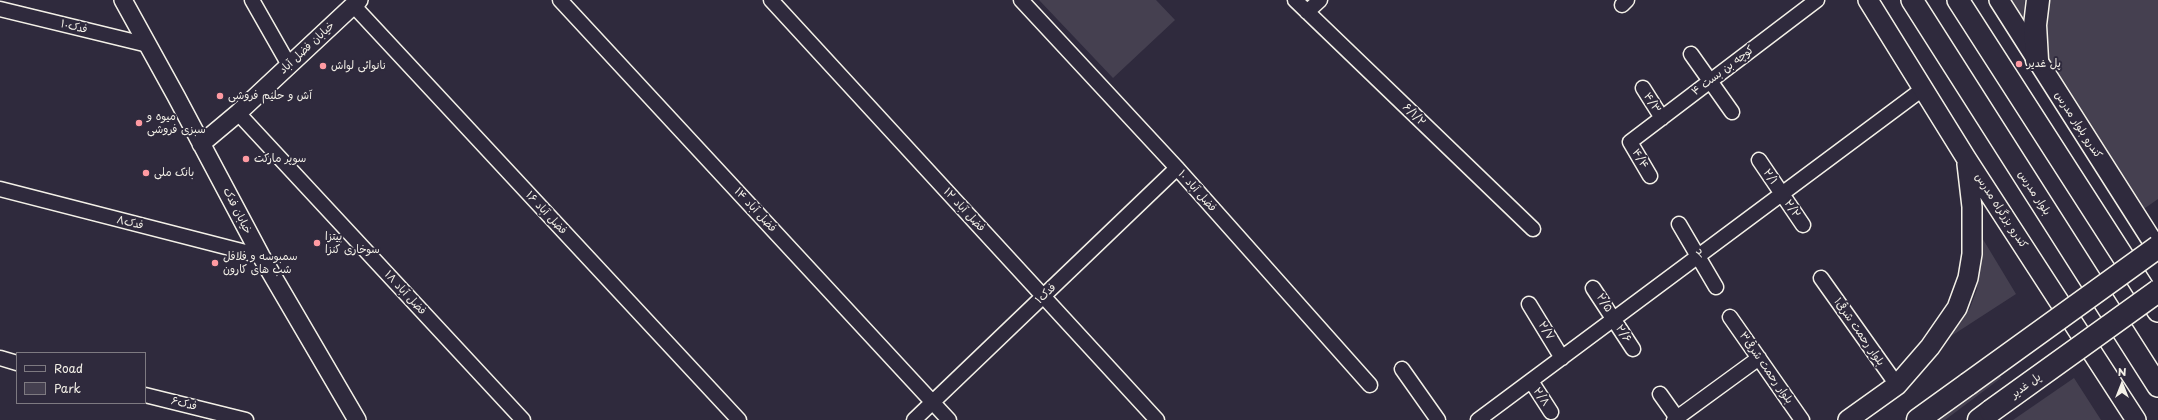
<!DOCTYPE html>
<meta charset="utf-8">
<style>
body{margin:0}
#map{position:relative;width:2158px;height:420px;overflow:hidden;background:#2f2a3d;font-family:"Playpen Sans",sans-serif}
canvas{display:block}
.legend{position:absolute;left:16px;top:352px;width:130px;height:52px;box-sizing:border-box;background:#2f2a3d;border:1px solid #7e7a81;margin:0;padding:5px 7px;list-style:none;font-size:12px;color:#f4f1e8}
.legend li{display:flex;align-items:center;gap:8px;height:20px}
.legend b{width:20px;border:1px solid #7e7a81}
.north{position:absolute;left:2102px;top:364px;width:40px;height:40px;-webkit-text-stroke:3px #2f2a3d;paint-order:stroke;rotate:0deg;font-size:11px;font-weight:700;line-height:16px;text-align:center;color:#f4f1e8}
.north::after{content:'';display:block;margin:auto;width:14px;height:18px;background:#f4f1e8;clip-path:polygon(50% 0,100% 100%,50% 72%,0 100%)}
</style>
<div id="map">
<canvas width="2158" height="420"></canvas>
<ul class="legend">
<li><b style="height:5px;background:#2f2a3d"></b>Road</li>
<li><b style="height:11px;background:#454050"></b>Park</li>
</ul>
<div class="north">N</div>
</div>
<script>
const c = document.querySelector('canvas').getContext('2d');
c.lineJoin = 'round';
function fill(path, color) {
  c.fillStyle = color;
  c.fill(path, 'evenodd');
}
function poly(rows) {
  const path = new Path2D();
  for (const r of rows) {
    path.moveTo(r[0], r[1]);
    for (let i = 2; i < r.length; i += 2) path.lineTo(r[i], r[i + 1]);
  }
  return path;
}
function strokePath(path, color, width, dash) {
  c.strokeStyle = color;
  c.lineWidth = width;
  c.lineCap = dash ? 'butt' : 'round';
  c.setLineDash(dash || []);
  c.stroke(path);
}
function label(font, color, halo, rows, align = 'center') {
  c.font = font + ' "Playpen Sans","Playpen Sans Arabic",sans-serif';
  c.lineWidth = 4;
  c.setLineDash([]);
  c.textBaseline = 'middle';
  c.strokeStyle = halo;
  c.fillStyle = color;
  for (const [text, x, y, turn = 0] of rows) {
    c.save();
    c.translate(x, y);
    c.rotate((+turn || 0) * Math.PI / 180);
    c.textAlign = isNaN(turn) ? turn : align;
    if (halo) c.strokeText(text, 0, 0);
    c.fillText(text, 0, 0);
    c.restore();
  }
}
fill(poly([
 [1039,0,1156,0,1175,20,1113,78],
 [2006,0,2025,0,2022,25],
 [2049,0,2158,0,2158,199,2138,213,2056,81,2048,54,2046,32],
 [1981,236,2016,294,1945,340,1963,318,1970,308,1977,289],
 [1998,372,2001,378,1945,420,1932,420],
 [2074,378,2101,420,2013,420]
]), '#454050');
const minor = poly([
 [252,0,289,65],
 [560,0,949,420],
 [771,0,1157,420],
 [1021,0,1177,168,1370,385],
 [1295,0,1533,229],
 [353,5,739,420],
 [1622,5,1627,0],
 [0,9,148,45],
 [1307,12,1320,0],
 [1691,54,1732,112],
 [1643,88,1662,118],
 [238,113,523,420],
 [1759,160,1803,225],
 [1650,176,1630,142,1817,0],
 [0,189,261,256],
 [1679,224,1716,287],
 [1821,278,1897,385],
 [1593,288,1633,349],
 [1529,304,1562,358],
 [1730,317,1802,420],
 [0,358,17,363],
 [1402,369,1438,420],
 [1531,381,1551,412],
 [1660,394,1677,418],
 [145,395,246,420],
 [914,420,1177,168],
 [1478,420,1924,88],
 [1674,420,1759,358]
]);
const tertiary = poly([
 [123,0,176,96,261,256,357,420],
 [201,144,238,113,359,0]
]);
const secondary = poly([
 [1868,0,1966,158,2136,420],
 [1999,0,2158,250],
 [1848,420,1897,385,1930,347,1957,308,1968,278,1972,254,1972,207,1967,164]
]);
const primary = poly([
 [1912,0,2158,386],
 [1958,0,2158,311]
]);
const trunk = poly([
 [2037,60,2035,25,2038,0],
 [1918,420,1968,384],
 [1979,420,1991,411]
]);
strokePath(minor, '#f4f1e8', 17);
strokePath(tertiary, '#f4f1e8', 20);
strokePath(secondary, '#f4f1e8', 22);
strokePath(primary, '#f4f1e8', 24);
strokePath(trunk, '#f4f1e8', 25);
strokePath(minor, '#2f2a3d', 14);
strokePath(tertiary, '#2f2a3d', 17);
strokePath(secondary, '#2f2a3d', 19);
strokePath(primary, '#2f2a3d', 21);
strokePath(trunk, '#2f2a3d', 22);
const trunkBridge = poly([
 [1968,384,2158,247],
 [1991,411,2158,291]
]);
strokePath(trunkBridge, '#f4f1e8', 25, []);
strokePath(trunkBridge, '#2f2a3d', 22);
for (const [x, y, r, color] of [
 [2019,64,4,"#ff9aa2"],
 [323,66,4,"#ff9aa2"],
 [220,96,4,"#ff9aa2"],
 [139,123,4,"#ff9aa2"],
 [246,159,4,"#ff9aa2"],
 [146,173,4,"#ff9aa2"],
 [317,243,4,"#ff9aa2"],
 [215,263,4,"#ff9aa2"]
]) {
  const dot = new Path2D();
  dot.arc(x, y, r, 0, 2 * Math.PI);
  c.fillStyle = color;
  c.fill(dot);
  strokePath(dot, '#2f2a3d', 1.5);
}
label('11px', '#f4f1e8', '#2f2a3d', [
 ["فدک۱۰",74,27,14],
 ["خیابان فضل آباد",307,48,-43],
 ["کوچه بن بست ۴",1723,71,-37],
 ["۴/۳",1652,103,57],
 ["۶/۱/۲",1414,115,44],
 ["کندرو بلوار مدرس",2078,125,57],
 ["۴/۴",1640,159,59],
 ["۲/۱",1770,177,56],
 ["فضل آباد ۱۰",1197,191,48],
 ["بلوار مدرس",2034,193,57],
 ["۲/۲",1792,209,56],
 ["فضل آباد ۱۴",755,210,47],
 ["فضل آباد ۱۲",964,210,47],
 ["خیابان فدک",237,211,63],
 ["کندرو بزرگراه مدرس",2001,211,57],
 ["فضل آباد ۱۶",546,213,47],
 ["فدک۸",130,223,14],
 ["۲",1701,254,-37],
 ["فضل آباد ۱۸",405,293,47],
 ["فدک۱",1046,294,-44],
 ["۲/۵",1604,303,57],
 ["۲/۷",1546,331,58],
 ["بلوار رحمت شرقی۱",1859,332,55],
 ["۲/۶",1623,334,57],
 ["بلوار رحمت شرقی۳",1766,368,55],
 ["پل غدیر",2026,386,-36],
 ["۲/۸",1541,397,56],
 ["فدک۶",184,404,14]
]);
label('11px', '#f4f1e8', '#2f2a3d', [
 ["پل غدیر",2027,64],
 ["نانوائی لواش",331,66],
 ["آش و حلیم فروشی",228,96],
 ["میوه و",147,117],
 ["سبزی فروشی",147,130],
 ["سوپر مارکت",254,159],
 ["بانک ملی",154,173],
 ["پيتزا",325,237],
 ["سوخارى كنزا",325,250],
 ["سمبوسه و فلافل",223,257],
 ["شب های کارون",223,270]
], 'left');
</script>
